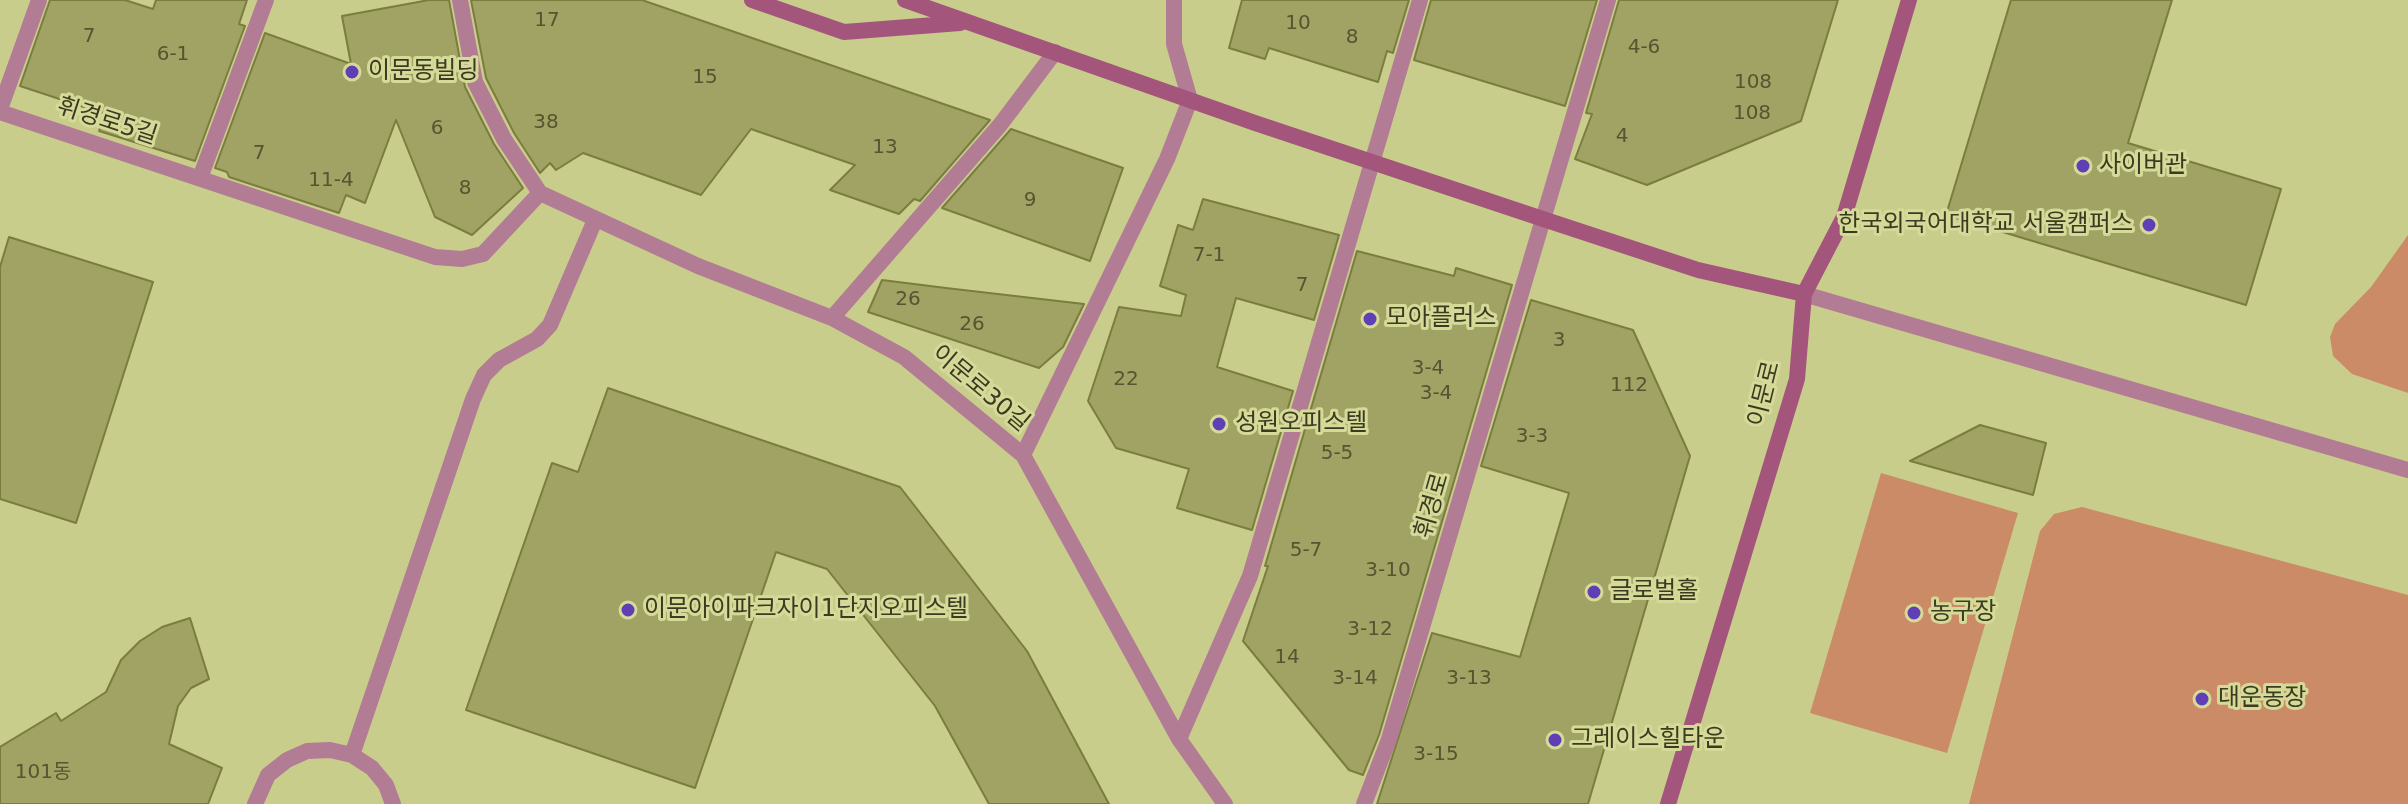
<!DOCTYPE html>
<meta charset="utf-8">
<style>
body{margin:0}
canvas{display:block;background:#c9cd8c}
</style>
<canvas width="2408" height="804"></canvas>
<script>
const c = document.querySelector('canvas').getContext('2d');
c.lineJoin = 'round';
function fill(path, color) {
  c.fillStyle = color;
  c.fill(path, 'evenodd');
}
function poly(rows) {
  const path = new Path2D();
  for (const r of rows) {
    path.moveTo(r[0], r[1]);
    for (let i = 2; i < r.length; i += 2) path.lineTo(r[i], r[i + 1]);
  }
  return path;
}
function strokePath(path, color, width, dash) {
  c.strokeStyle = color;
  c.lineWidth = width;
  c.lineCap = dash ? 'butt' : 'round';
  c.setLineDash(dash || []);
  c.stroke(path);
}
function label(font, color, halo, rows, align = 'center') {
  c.font = font + ' "DejaVu Sans","Noto Sans KR",sans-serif';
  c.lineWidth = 6;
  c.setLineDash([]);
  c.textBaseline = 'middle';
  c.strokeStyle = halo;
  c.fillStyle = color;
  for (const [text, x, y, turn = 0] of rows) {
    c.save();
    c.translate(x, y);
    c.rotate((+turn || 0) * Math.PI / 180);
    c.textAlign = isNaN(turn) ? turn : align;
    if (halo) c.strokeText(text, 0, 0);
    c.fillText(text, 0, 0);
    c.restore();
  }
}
fill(poly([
 [2408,235,2408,393,2352,374,2333,356,2330,337,2335,324,2371,287],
 [1881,473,2018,513,1947,753,1810,713],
 [2082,507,2408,595,2408,804,1969,804,2040,531,2054,514]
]), '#ca8b66');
const building = poly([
 [50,0,125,0,153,9,156,0,247,0,239,24,245,26,195,161,99,131,105,114,20,86,50,0],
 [429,0,449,0,465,87,494,144,523,188,472,235,435,217,396,120,365,203,346,195,339,213,229,177,227,172,215,168,265,33,351,64,342,16,429,0],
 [471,0,642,0,990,120,920,201,914,199,899,214,830,190,855,165,751,129,701,195,583,153,556,170,550,163,540,173,514,133,486,78,471,0],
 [1242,0,1409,0,1393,53,1387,51,1378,82,1269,48,1265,59,1229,48,1242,0],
 [1431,0,1597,0,1565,106,1414,60,1431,0],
 [1619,0,1838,0,1801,121,1647,185,1575,159,1592,114,1586,113,1619,0],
 [2011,0,2172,0,2128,143,2281,189,2246,305,1946,215,2011,0],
 [1011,129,1123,168,1090,261,942,208,1011,129],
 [1203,199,1339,235,1314,320,1236,298,1217,367,1293,391,1252,530,1177,508,1189,469,1116,448,1088,401,1119,307,1181,316,1186,295,1160,286,1178,225,1193,230,1203,199],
 [9,237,153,282,76,523,0,499,0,267,9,237],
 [1357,251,1454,276,1456,268,1512,285,1379,735,1363,775,1349,770,1243,641,1268,566,1265,566,1357,251],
 [882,280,946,288,1084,304,1063,347,1039,368,868,312,882,280],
 [1531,300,1633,330,1690,456,1588,804,1377,804,1432,633,1520,657,1569,493,1481,466,1531,300],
 [608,388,900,487,1027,651,1109,804,989,804,935,706,827,569,776,552,695,788,466,710,552,463,578,472,608,388],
 [1980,425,2046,443,2033,495,1910,461,1980,425],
 [190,618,209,679,191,688,178,706,169,744,222,768,208,804,0,804,0,747,56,713,61,721,106,692,121,660,140,641,162,627,190,618]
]);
fill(building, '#a0a363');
strokePath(building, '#7b7d3e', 2);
strokePath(poly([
 [1804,294,2408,470],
 [352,755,473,399,484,375,499,360,537,339,550,325,595,220],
 [255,804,268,775,287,760,307,751,330,750,352,755,372,768,386,785,393,804]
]), '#b27c94', 16);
strokePath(poly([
 [460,0,475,82,504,139,540,193],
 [0,109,39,0],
 [0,112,435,257,462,259,483,254,540,193],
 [200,178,266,0],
 [540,193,698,266,832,318,904,357,1023,455,1179,739,1225,804],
 [832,318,1000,125,1055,52],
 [1023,455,1167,159,1190,100,1174,44,1174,0],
 [1179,739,1250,576,1420,0],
 [1364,804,1389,739,1608,0]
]), '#b27c94', 16);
strokePath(poly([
 [752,0,844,32,960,23],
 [905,0,1255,123,1543,219,1698,270,1804,294],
 [1668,804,1797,379,1804,294,1844,217,1909,0]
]), '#a4557c', 16);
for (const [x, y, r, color] of [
 [352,72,8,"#5f3eb6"],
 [2083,166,8,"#5f3eb6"],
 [2149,225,8,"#5f3eb6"],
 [1370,319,8,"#5f3eb6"],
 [1219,424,8,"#5f3eb6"],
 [1594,592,8,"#5f3eb6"],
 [628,610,8,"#5f3eb6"],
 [1914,613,8,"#5f3eb6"],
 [2202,699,8,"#5f3eb6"],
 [1555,740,8,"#5f3eb6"]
]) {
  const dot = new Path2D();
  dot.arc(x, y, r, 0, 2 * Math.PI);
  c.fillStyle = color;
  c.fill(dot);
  strokePath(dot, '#d6da98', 3);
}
label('20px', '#545531', null, [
 ["17",547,21],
 ["10",1298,24],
 ["7",89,37],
 ["8",1352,38],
 ["4-6",1644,48],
 ["6-1",173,55],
 ["15",705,78],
 ["108",1753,83],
 ["108",1752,114],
 ["38",546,123],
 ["6",437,129],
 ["4",1622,137],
 ["13",885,148],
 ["7",259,154],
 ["11-4",331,181],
 ["8",465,189],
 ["9",1030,201],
 ["7-1",1209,256],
 ["7",1302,286],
 ["26",908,300],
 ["26",972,325],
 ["3",1559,341],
 ["3-4",1428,369],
 ["22",1126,380],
 ["112",1629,386],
 ["3-4",1436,394],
 ["3-3",1532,437],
 ["5-5",1337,454],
 ["5-7",1306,551],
 ["3-10",1388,571],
 ["3-12",1370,630],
 ["14",1287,658],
 ["3-14",1355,679],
 ["3-13",1469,679],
 ["3-15",1436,755],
 ["101동",43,773]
]);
label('24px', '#3a3b20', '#d6da98', [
 ["이문동빌딩",368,72],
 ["사이버관",2099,166],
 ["한국외국어대학교 서울캠퍼스",2133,225,"right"],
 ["모아플러스",1386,319],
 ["성원오피스텔",1235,424],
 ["글로벌홀",1610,592],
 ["이문아이파크자이1단지오피스텔",644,610],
 ["농구장",1930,613],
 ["대운동장",2218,699],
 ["그레이스힐타운",1571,740]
], 'left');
label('24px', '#3a3b20', '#d6da98', [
 ["휘경로5길",107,122,18],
 ["이문로30길",980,389,40],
 ["이문로",1765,394,-76],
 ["휘경로",1433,506,-74]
]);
</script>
